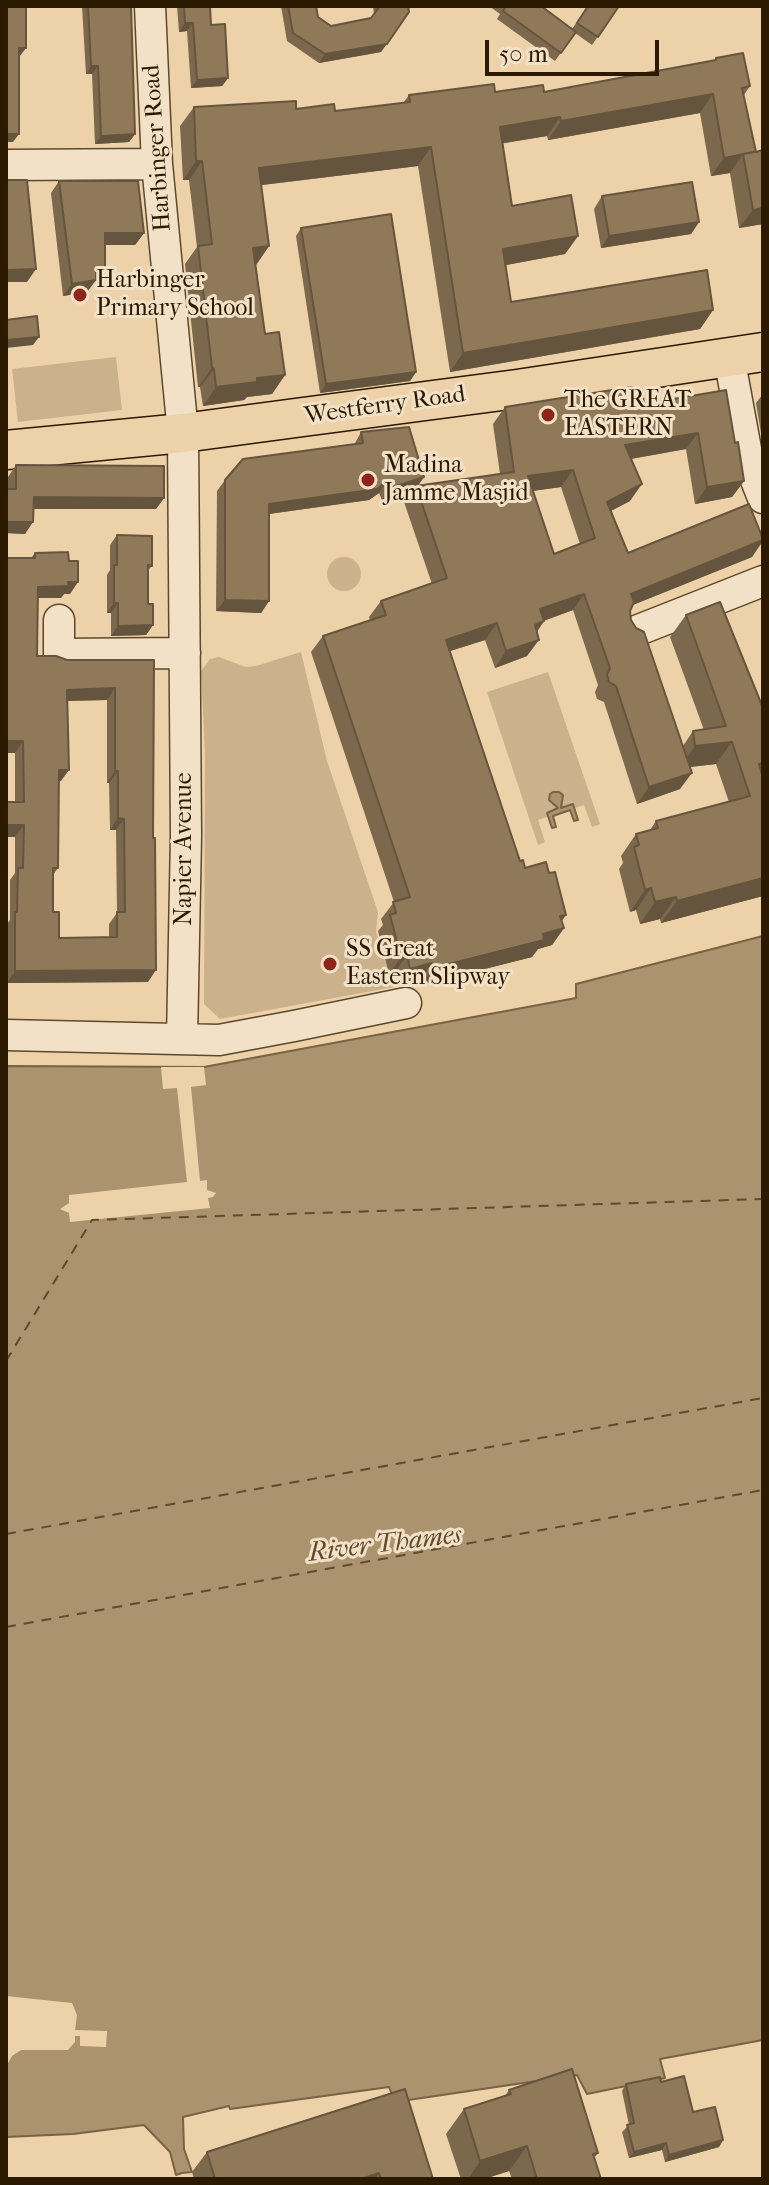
<!DOCTYPE html>
<style>
body{margin:0}
#map{position:relative;width:769px;height:2185px;overflow:hidden;background:#edd1a9;font-family:"IM FELL French Canon",serif}
canvas{display:block}
.frame{position:absolute;inset:0;border:8px solid #2c1a00;pointer-events:none}
.scale{position:absolute;left:485px;top:40px;width:174px;height:36px;box-sizing:border-box;border:4px solid #2c1a00;border-top:0;padding-left:10px;font-size:24px;line-height:28px;white-space:nowrap;color:#2c1a00;-webkit-text-stroke:6px #f3e1c7;paint-order:stroke}
</style>
<div id="map">
<canvas width="769" height="2185"></canvas>
<div class="frame"></div>
<div class="scale">50 m</div>
</div>
<script>
const c = document.querySelector('canvas').getContext('2d');
c.lineJoin = 'round';
function fill(path, color) {
  c.fillStyle = color;
  c.fill(path, 'evenodd');
}
function poly(rows) {
  const path = new Path2D();
  for (const r of rows) {
    if (r.length === 3) {
      path.moveTo(r[0] + r[2], r[1]);
      path.arc(r[0], r[1], r[2], 0, 2 * Math.PI);
      continue;
    }
    path.moveTo(r[0], r[1]);
    for (let i = 2; i < r.length; i += 2) path.lineTo(r[i], r[i + 1]);
  }
  return path;
}
function strokePath(path, color, width, dash) {
  c.strokeStyle = color;
  c.lineWidth = width;
  c.lineCap = dash ? 'butt' : 'round';
  c.setLineDash(dash || []);
  c.stroke(path);
}
function label(font, color, halo, rows, align = 'center') {
  c.font = font + ' "IM FELL French Canon",serif';
  c.lineWidth = 6;
  c.setLineDash([]);
  c.textBaseline = 'middle';
  c.strokeStyle = halo;
  c.fillStyle = color;
  for (const [text, x, y, turn = 0] of rows) {
    c.save();
    c.translate(x, y);
    c.rotate((+turn || 0) * Math.PI / 180);
    c.textAlign = isNaN(turn) ? turn : align;
    if (halo) c.strokeText(text, 0, 0);
    c.fillText(text, 0, 0);
    c.restore();
  }
}
fill(poly([
 [116,357,122,410,18,422,12,369],
 [344,574,17],
 [301,652,327,761,378,912,376,932,394,987,220,1019,204,1004,205,754,201,671,210,659,219,657,246,667,256,666],
 [548,672,600,824,592,827,584,805,538,820,545,842,538,845,487,692]
]), '#ccb28c');
const water = poly([
 [553,792,559,792,563,795,561,808,573,804,578,820,574,821,570,810,553,816,556,827,552,828,547,813,558,808,549,800,550,794,553,792],
 [763,936,763,2040,660,2059,665,2078,587,2094,577,2075,395,2102,389,2087,230,2109,229,2106,183,2117,184,2149,192,2172,182,2173,176,2175,170,2152,144,2125,73,2134,6,2137,6,1066,204,1067,576,998,576,984,763,936]
]);
fill(water, '#ab9370');
strokePath(water, '#786343', 2);
fill(poly([
 [161,1067,204,1067,206,1085,191,1087,200,1181,207,1180,207,1190,216,1193,213,1197,208,1198,210,1208,70,1222,69,1213,60,1209,69,1203,69,1195,187,1182,177,1088,163,1089],
 [6,1996,72,2003,77,2015,75,2030,107,2031,106,2047,80,2046,80,2036,75,2036,75,2042,68,2050,21,2050,12,2056,6,2067]
]), '#edd1a9');
strokePath(poly([
 [6,1361,92,1220,763,1199],
 [6,1534,763,1398],
 [6,1627,763,1490]
]), '#5f4a2d', 2, [10, 8]);
const minor = poly([
 [150,6,157,164,183,433,186,836,182,1039],
 [6,165,157,164],
 [729,357,748,460,763,498],
 [59,620,59,654,185,653],
 [636,631,763,581],
 [6,1035,219,1040,294,1026,406,1003]
]);
const major = poly([
 [6,450,183,433,303,417,517,389,763,352]
]);
strokePath(minor, '#5c482a', 33);
strokePath(major, '#2c1a00', 41);
strokePath(minor, '#f3e1c7', 30);
strokePath(major, '#edd1a9', 38);
fill(poly([
 [82,6,131,6,135,134,129,142,95,144,92,74,86,74],
 [177,6,210,6,211,25,228,78,222,86,191,88,187,31,179,32],
 [281,6,316,6,318,17,331,26,371,18,374,14,373,6,408,6,381,52,319,63,287,41],
 [489,6,541,6,572,29,588,6,619,6,592,45,575,33,555,61,497,19,500,14],
 [716,58,750,86,744,95,763,224,739,228,730,173,711,176,700,113,548,140,547,136,503,143,512,206,578,236,565,254,506,265,511,302,713,310,700,329,450,372,418,166,261,185,269,246,256,265,265,334,285,375,272,394,247,397,244,400,203,406,200,387,198,387,185,264,197,247,189,180,183,180,180,126,194,107,296,109,335,111,403,103,409,95,544,92,714,61],
 [59,181,144,233,135,245,105,245,105,267,87,292,63,296,51,193],
 [602,196,699,222,691,234,601,248,594,209],
 [301,228,416,372,410,381,320,393,296,236],
 [763,394,763,439,762,439,756,403],
 [644,404,735,443,744,481,732,497,695,504,686,449,631,459,630,501,611,511,628,553,763,541,752,557,633,605,630,611,631,620,683,746,693,731,704,730,670,637,686,615,763,708,763,896,661,923,660,919,640,924,636,910,630,912,619,869,623,863,621,856,636,834,650,830,656,821,729,802,716,764,690,767,680,789,637,804,604,702,597,699,595,692,598,685,573,610,544,621,537,632,527,656,495,668,485,640,450,651,520,861,562,921,564,928,552,945,538,949,532,957,421,985,420,980,398,986,395,972,389,974,378,931,383,925,381,919,394,902,311,652,323,636,370,620,369,617,381,601,432,584,404,502,413,489,382,500,379,493,369,500,269,514,269,601,261,613,216,611,217,491,225,480,354,445,361,432,424,477,418,485,500,474,493,424,505,407],
 [561,487,580,544,554,554,533,491],
 [16,465,164,498,156,509,34,509,25,534,6,533,6,489,8,489,8,477],
 [117,535,152,566,148,570,148,604,153,625,146,635,111,636,111,613,107,613,107,575,110,570,110,545],
 [35,553,70,594,64,594,61,598,38,598,37,656,67,660,154,660,148,982,7,983,7,924,10,920,10,880,15,873,15,753,31,558],
 [107,700,107,783,109,783,110,830,116,830,117,913,109,924,109,938,59,938,53,912,53,875,58,868,59,781,61,781,67,701],
 [661,2082,723,2140,719,2147,665,2162,662,2150,629,2158,622,2132,629,2125,622,2091,626,2084],
 [509,2090,598,2153,594,2158,601,2179,512,2179,509,2171,484,2179,461,2179,446,2134,464,2109,505,2096],
 [207,2152,433,2179,194,2179,192,2172]
]), '#7c684c');
fill(poly([
 [185,23,193,23,187,31,179,32],
 [387,44,381,52,319,63,325,54],
 [19,48,26,48,20,56],
 [91,66,98,66,92,74,86,74],
 [228,78,222,86,191,88,197,80],
 [713,94,700,113,548,140,561,121],
 [560,117,547,136,487,146,500,127],
 [6,134,19,134,13,142,6,142],
 [135,134,129,142,95,144,101,136],
 [431,147,418,166,246,187,259,168],
 [743,154,730,173,711,176,724,158],
 [196,161,202,161,189,180,183,180],
 [763,208,763,224,739,228,753,210],
 [699,222,691,234,601,248,609,236],
 [105,233,144,233,135,245,97,245],
 [578,236,565,254,490,268,503,249],
 [269,246,256,265,253,248],
 [105,267,97,279,88,280,96,268],
 [36,269,27,282,6,282,6,270],
 [96,280,87,292,63,296,72,284],
 [713,310,700,329,450,372,463,353],
 [39,337,33,345,6,348,6,340],
 [212,368,214,369,200,387,198,387],
 [416,372,410,381,320,393,326,384],
 [285,375,272,394,247,397,244,400,203,406,216,387,257,378],
 [698,433,686,449,613,462,625,445],
 [573,470,561,487,516,493,528,476],
 [424,477,417,487,416,486,413,489,382,500,390,488],
 [387,481,379,493,369,500,261,515,269,504],
 [744,481,732,497,695,504,707,487],
 [642,484,630,501,595,519,607,502],
 [34,497,164,498,156,509,25,509],
 [6,522,33,522,25,534,6,533],
 [763,540,752,557,620,610,631,594],
 [68,582,78,582,70,594,64,594,61,598,30,598,38,587],
 [584,594,573,610,528,626,540,609],
 [225,600,269,601,261,613,216,611],
 [114,603,118,603,111,613,107,613],
 [544,621,532,638,535,625],
 [497,623,485,640,434,656,446,640],
 [153,625,146,635,111,636,118,626],
 [539,640,527,656,495,668,506,651],
 [115,688,107,700,59,701,67,690],
 [6,741,23,741,15,753,6,753],
 [732,742,716,764,680,768,695,746],
 [59,770,69,770,61,781,51,782],
 [115,771,118,771,109,783,107,783],
 [692,773,680,789,637,804,649,787],
 [118,818,124,819,116,830,110,830],
 [6,825,24,825,15,837,6,837],
 [763,878,763,896,661,923,677,901],
 [651,888,636,910,630,912,645,890],
 [676,897,660,919,640,924,655,902],
 [566,915,555,931,564,928,552,945,538,949,532,957,421,985,433,968,543,934,560,916],
 [407,955,395,972,389,974,401,957],
 [432,963,420,980,398,986,410,969],
 [156,970,148,982,7,983,15,971],
 [723,2140,719,2147,665,2162,669,2155],
 [666,2143,662,2150,629,2158,634,2152],
 [527,2146,509,2171,484,2179,468,2179,480,2161],
 [379,2173,375,2179,361,2179]
]), '#65553e');
const building = poly([
 [6,6,26,6,26,48,19,48,19,134,6,134,6,6],
 [88,6,131,6,135,134,101,136,98,66,91,66,88,6],
 [184,6,210,6,211,25,225,24,228,78,197,80,193,23,185,23,184,6],
 [288,6,316,6,318,17,331,26,371,18,380,6,408,6,409,12,387,44,325,54,293,33,288,6],
 [506,6,541,6,576,32,561,53,503,11,506,6],
 [588,6,619,6,598,37,577,23,588,6],
 [743,53,750,86,742,88,756,152,763,150,763,208,753,210,743,154,754,152,724,158,713,94,561,121,560,117,500,127,512,206,571,195,578,236,503,249,511,302,707,270,713,310,463,353,431,147,259,168,269,246,253,248,265,334,279,332,285,375,257,378,257,382,216,387,214,369,212,368,198,246,212,244,202,161,196,161,194,107,296,101,296,109,334,104,335,111,410,102,409,95,494,84,495,92,543,85,544,92,716,60,716,58,743,53],
 [6,180,27,180,36,269,6,270,6,180],
 [59,181,138,181,144,233,105,233,105,267,96,268,96,280,72,284,59,181],
 [692,182,699,222,609,236,602,196,692,182],
 [391,214,416,372,326,384,301,228,391,214],
 [37,316,39,337,6,340,6,320,37,316],
 [631,387,642,389,644,404,726,390,735,443,738,442,744,481,707,487,698,433,625,445,642,484,607,502,628,553,749,504,763,539,763,540,631,594,634,602,630,611,631,620,636,628,644,632,692,773,649,787,616,686,609,682,607,675,610,668,584,594,540,609,544,621,535,625,539,640,506,651,497,623,446,640,520,861,523,860,525,868,546,862,549,873,555,872,566,915,560,916,564,928,543,934,544,940,433,968,432,963,410,969,407,955,401,957,390,915,396,913,393,902,410,897,323,636,386,615,381,601,447,578,416,486,514,472,505,407,631,387],
 [573,470,595,538,554,554,528,476,573,470],
 [409,427,424,477,390,488,387,481,377,489,269,504,269,601,225,600,225,480,243,459,363,443,361,432,409,427],
 [16,465,164,466,164,498,34,497,33,522,6,522,6,489,16,489,16,465],
 [117,535,152,536,152,566,148,565,148,604,153,604,153,625,118,626,118,603,114,603,114,565,117,565,117,535],
 [68,552,69,561,78,561,78,582,68,582,69,586,38,587,37,656,56,656,67,660,154,660,153,838,155,838,156,970,15,971,15,912,17,912,18,868,23,868,24,825,6,825,6,802,24,802,23,741,6,741,6,558,35,558,35,553,68,552],
 [115,688,115,771,118,771,118,818,124,819,125,912,117,912,117,937,59,938,59,912,53,912,53,868,58,868,59,770,69,770,67,690,115,688],
 [720,602,763,708,763,763,759,764,763,778,763,878,677,901,676,897,655,902,651,888,645,890,634,847,639,845,636,834,658,828,656,821,750,796,732,742,695,746,693,731,726,726,686,615,720,602],
 [572,2069,598,2153,593,2154,601,2179,537,2179,527,2146,480,2161,464,2109,511,2094,509,2090,572,2069],
 [684,2076,693,2112,715,2107,723,2140,669,2155,666,2143,634,2152,627,2125,634,2123,626,2084,660,2077,661,2082,684,2076],
 [405,2089,433,2179,381,2179,379,2173,361,2179,215,2179,207,2152,405,2089]
]);
fill(building, '#907958');
strokePath(building, '#65553e', 2);
for (const [x, y, r, color] of [
 [80,295,8,"#8f2418"],
 [548,415,8,"#8f2418"],
 [368,480,8,"#8f2418"],
 [330,964,8,"#8f2418"]
]) {
  const dot = new Path2D();
  dot.arc(x, y, r, 0, 2 * Math.PI);
  c.fillStyle = color;
  c.fill(dot);
  strokePath(dot, '#f3e1c7', 3);
}
label('24px', '#2c1a00', '#f3e1c7', [
 ["Harbinger Road",158,148,-94],
 ["Westferry Road",385,406,-8],
 ["Napier Avenue",185,849,-90]
]);
label('24px', '#2c1a00', '#f3e1c7', [
 ["Harbinger",96,281],
 ["Primary School",96,309],
 ["The GREAT",564,401],
 ["EASTERN",564,429],
 ["Madina",384,466],
 ["Jamme Masjid",384,494],
 ["SS Great",346,950],
 ["Eastern Slipway",346,978]
], 'left');
label('italic 26px', '#5f4a2d', '#f3e1c7', [
 ["River Thames",385,1545,-7]
]);
</script>
